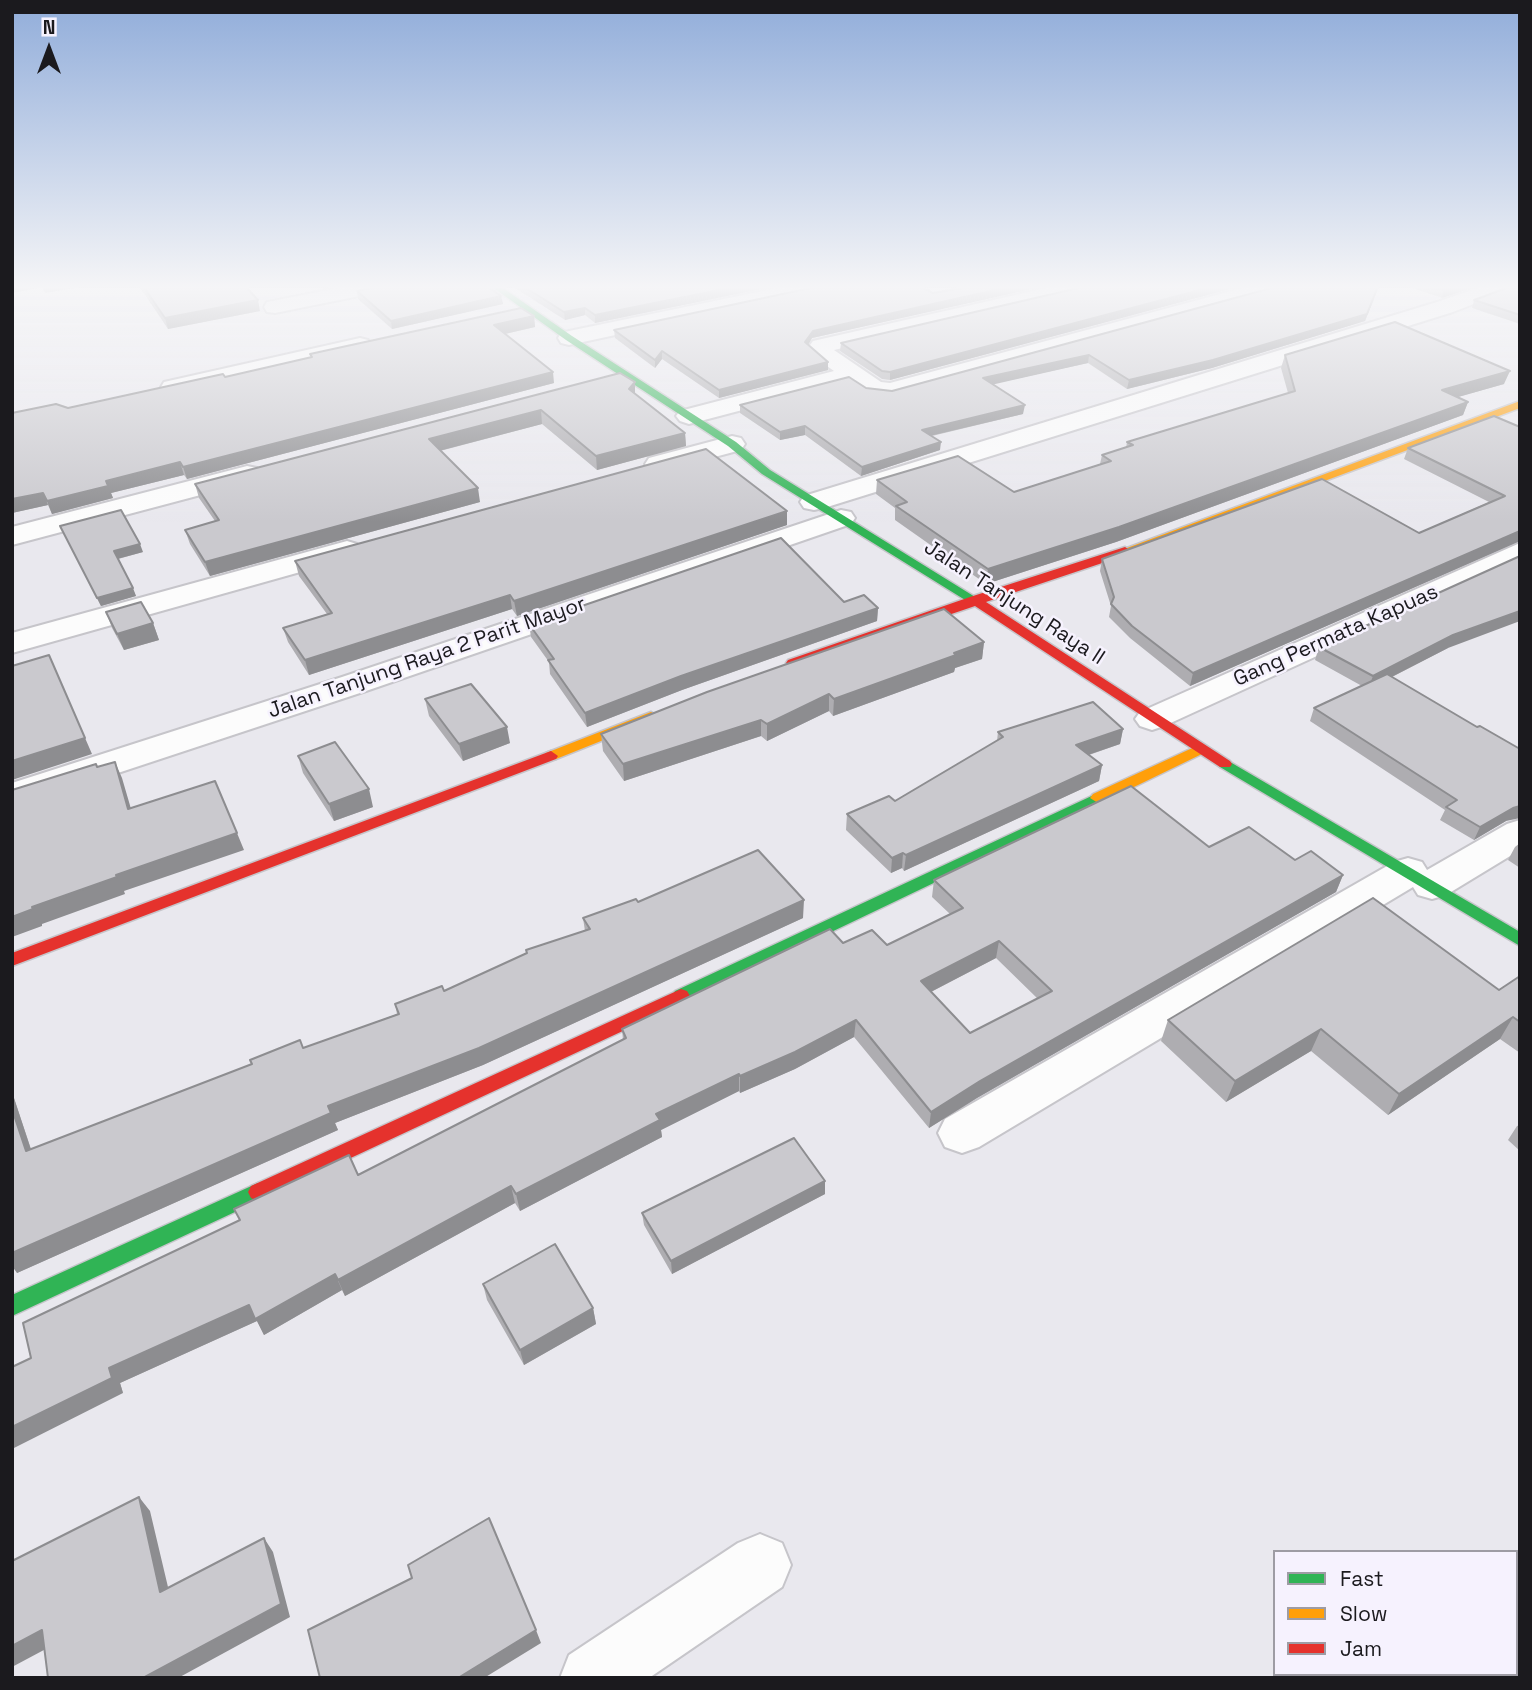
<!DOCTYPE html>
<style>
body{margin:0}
#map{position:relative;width:1532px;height:1690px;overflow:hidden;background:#e9e8ee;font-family:"Space Grotesk",sans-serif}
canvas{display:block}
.frame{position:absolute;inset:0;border:14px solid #1b1a1e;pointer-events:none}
.legend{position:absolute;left:1273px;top:1550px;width:245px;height:126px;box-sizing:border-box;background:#f6f2fe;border:2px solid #9e9ca4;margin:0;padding:9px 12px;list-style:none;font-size:21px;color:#1b1a1e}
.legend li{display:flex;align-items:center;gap:14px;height:35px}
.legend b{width:35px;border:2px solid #9e9ca4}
.north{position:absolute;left:14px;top:14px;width:70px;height:70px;-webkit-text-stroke:5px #f6f2fe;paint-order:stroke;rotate:0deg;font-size:19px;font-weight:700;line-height:28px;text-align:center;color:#1b1a1e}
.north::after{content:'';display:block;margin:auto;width:24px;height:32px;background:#1b1a1e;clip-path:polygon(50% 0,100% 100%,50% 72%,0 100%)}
</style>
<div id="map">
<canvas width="1532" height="1690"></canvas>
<div class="frame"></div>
<ul class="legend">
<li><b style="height:9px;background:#30b455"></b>Fast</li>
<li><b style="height:9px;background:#ff9f0a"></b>Slow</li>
<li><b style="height:9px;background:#e5322d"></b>Jam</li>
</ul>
<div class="north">N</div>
</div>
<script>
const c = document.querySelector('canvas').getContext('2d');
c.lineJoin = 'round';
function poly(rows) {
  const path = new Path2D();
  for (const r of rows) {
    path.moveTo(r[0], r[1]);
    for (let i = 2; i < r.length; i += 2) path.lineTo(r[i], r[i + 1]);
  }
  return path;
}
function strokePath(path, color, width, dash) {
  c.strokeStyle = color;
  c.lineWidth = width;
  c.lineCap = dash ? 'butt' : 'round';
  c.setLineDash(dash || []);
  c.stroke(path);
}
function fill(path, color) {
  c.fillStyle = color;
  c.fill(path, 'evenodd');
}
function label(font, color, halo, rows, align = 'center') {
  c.font = font + ' "Space Grotesk",sans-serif';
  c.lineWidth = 5;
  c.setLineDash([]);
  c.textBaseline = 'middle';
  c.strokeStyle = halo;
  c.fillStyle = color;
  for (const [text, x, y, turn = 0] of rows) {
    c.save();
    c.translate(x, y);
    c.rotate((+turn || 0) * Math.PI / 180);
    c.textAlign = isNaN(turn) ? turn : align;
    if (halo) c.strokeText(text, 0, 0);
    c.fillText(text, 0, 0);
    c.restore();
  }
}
const street = poly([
 [349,286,390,286,386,290,379,292,275,313,267,312,264,307,267,302,349,286],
 [787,286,826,286,822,290,815,292,569,345,561,343,558,338,561,333,569,331,787,286],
 [1055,286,1092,286,1088,290,1081,292,834,350,881,382,890,383,1250,286,1283,286,1279,290,891,397,866,394,849,382,689,424,680,421,676,416,680,411,834,371,810,354,807,349,813,341,1055,286],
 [1484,286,1514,286,1510,290,1453,312,824,508,814,510,804,508,800,502,804,496,1437,302,1484,286],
 [360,338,368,340,371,345,368,350,173,394,164,392,161,387,164,382,173,380,360,338],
 [732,436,741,438,745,444,741,450,658,472,649,470,645,464,649,458,732,436],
 [247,466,257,468,260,474,257,480,12,545,12,527,247,466],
 [841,510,851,512,855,518,851,524,366,691,12,808,12,783,342,677,841,510],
 [347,541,357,544,362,550,357,556,12,653,12,633,347,541],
 [1520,543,1520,563,1164,726,1152,730,1140,726,1135,719,1140,712,1520,543],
 [1520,820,1520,850,1446,895,1432,899,1418,895,1413,887,979,1147,962,1153,945,1147,938,1133,945,1119,1394,862,1408,858,1422,862,1427,870,1507,824,1520,820],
 [760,1534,782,1543,791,1565,782,1587,649,1678,560,1678,569,1655,738,1543,760,1534]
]);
const fast = poly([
 [491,286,500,286,572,336,736,442,770,470,980,600,974,604,970,603,762,474,728,446,566,340,491,286],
 [1225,759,1520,932,1520,946,1220,767,1218,764,1220,761,1225,759],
 [1098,793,1106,798,1103,802,687,1001,681,1003,675,1001,672,996,675,991,1098,793],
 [258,1183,265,1186,268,1192,265,1198,12,1316,12,1295,258,1183]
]);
const slow = poly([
 [1520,401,1520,408,1129,554,1125,555,1119,551,1520,401],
 [651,712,658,716,656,719,556,759,546,759,544,756,546,753,651,712],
 [1201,744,1208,749,1206,752,1103,802,1098,803,1090,798,1093,794,1201,744]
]);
const jam = poly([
 [1125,547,1131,551,1129,554,986,602,1230,761,1232,764,1230,767,1220,767,975,606,798,666,793,667,786,663,788,660,970,597,1125,547],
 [551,751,558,756,556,759,12,966,12,953,551,751],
 [681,989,687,991,690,996,687,1001,265,1198,258,1201,251,1198,248,1192,251,1186,681,989]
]);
strokePath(street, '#c6c5ca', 4);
strokePath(fast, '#c6c5ca', 3);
strokePath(slow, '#c6c5ca', 3);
strokePath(jam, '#c6c5ca', 3);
fill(street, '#fcfcfc');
fill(fast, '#30b455');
fill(slow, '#ff9f0a');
fill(jam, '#e5322d');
fill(poly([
 [139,286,245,286,260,311,168,329],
 [512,286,776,286,595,323,585,315,565,320],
 [974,286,1045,286,812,338,808,345,828,362,828,370,719,398,662,359,655,368,615,338,614,330,933,293],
 [1087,286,1241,286,890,380,882,379,840,351,841,343],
 [1279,286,1379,286,1365,321,1212,368,1127,389,1088,363,992,384,1023,414,932,436,940,450,861,476,805,435,780,440,740,413,740,405,866,388,892,391],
 [1407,286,1477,286,1442,298],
 [1520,286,1520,324,1472,308,1474,300],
 [357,291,501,296,503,304,392,329,358,299],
 [534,316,535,327,505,334,554,383,187,479,184,475,111,493,113,498,52,514,48,505,12,513,68,408,225,377,311,357,310,354],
 [1285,355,1504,384,1458,397,1468,402,1463,415,1116,542,986,584,895,520,895,508,876,494,877,480,1014,492,1100,464,1102,455,1126,448,1127,442,1288,393,1281,368],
 [635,382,635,394,685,433,686,446,597,470,542,424,440,451,480,502,210,576,190,544,185,530,215,521,199,498,195,484],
 [1520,427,1520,541,1190,686,1130,638,1109,617,1111,606,1100,571,1102,559,1419,533,1489,502,1404,459,1408,448],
 [787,511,787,525,517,616,512,609,309,675,288,642,283,628,327,614,299,576,295,561],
 [60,526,143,552,118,559,136,596,101,606],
 [844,602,878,608,877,621,682,690,587,727,550,674,549,662,531,637,529,624],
 [106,612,153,623,159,640,124,650,112,628],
 [984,642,982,659,955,668,954,672,833,716,829,711,767,741,761,736,624,781,603,751,601,734],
 [1319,647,1448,648,1392,677,1506,821,1474,840,1440,820,1445,810,1310,721,1314,708,1362,686,1315,660],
 [425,699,510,743,463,761,429,716],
 [1123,729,1120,744,1089,755,1102,765,1099,781,904,871,902,868,891,873,846,830,847,814,895,801,997,741,998,732],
 [298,756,373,807,334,821,303,773],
 [1520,843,1520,868,1508,860,1515,847],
 [1209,847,1295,860,1343,875,1336,892,977,1098,929,1128,854,1037,795,1069,740,1093,739,1091,661,1130,662,1137,520,1211,515,1203,345,1296,342,1290,264,1335,257,1321,120,1383,123,1393,31,1358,358,1175,623,1040,622,1029,843,943,887,945,950,914,932,897,934,880],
 [996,958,1038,999,970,1033,931,992],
 [638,902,803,918,483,1065,335,1123,338,1130,17,1273,12,1253,12,1092,31,1149,397,1014,395,1004,444,991,526,954,526,950,585,931,583,918],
 [1520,976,1520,1053,1500,1039,1388,1115,1311,1051,1226,1102,1161,1041,1168,1020,1499,990],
 [1520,1125,1520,1151,1508,1140,1517,1126],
 [825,1181,825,1194,672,1274,644,1225,642,1213],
 [483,1284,593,1308,596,1324,524,1365,487,1300]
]), '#aeadb1');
fill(poly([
 [12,286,41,286,42,287,12,293],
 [42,286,85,286,45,293],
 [739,286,776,286,595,323,595,315],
 [1013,286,1045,286,812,338,805,350,805,342,813,331],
 [1215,286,1241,286,890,380,890,372],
 [1379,286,1365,321,1212,368,1127,389,1129,380],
 [1457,286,1477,286,1442,298,1444,290],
 [501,296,503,304,392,329,391,321],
 [258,300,260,311,168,329,165,318],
 [585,308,585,315,565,320,564,312],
 [534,316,535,327,496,336,494,325],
 [662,351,662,359,655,368,655,360],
 [1089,355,1088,363,982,387,983,378],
 [828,362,828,370,719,398,719,390],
 [1510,371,1504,384,1437,403,1442,390],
 [553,372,554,383,187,479,183,467],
 [635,382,635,395,629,389],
 [1468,402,1463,415,1116,542,986,584,988,569],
 [1025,405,1023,414,921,438,922,430],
 [541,410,542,424,431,453,429,439],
 [805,426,805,435,780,440,780,432],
 [685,433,686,446,597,470,596,456],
 [941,442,940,450,861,476,862,467],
 [180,462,184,475,111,493,113,498,52,514,47,501,106,481],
 [478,488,480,502,210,576,205,562],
 [43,493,48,505,12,513,12,499],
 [787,511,787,525,517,616,514,601],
 [1520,531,1520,541,1190,686,1193,673],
 [140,544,143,552,117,559,114,551],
 [133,588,136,596,101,606,97,598],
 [510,595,512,609,309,675,305,660],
 [878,608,877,621,682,690,587,727,585,713,681,676],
 [1520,611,1520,621,1448,648,1368,689,1373,676,1453,635],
 [153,623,159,640,124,650,117,634],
 [984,642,982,659,955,668,954,672,833,716,834,699],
 [56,671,92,754,12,780,12,761],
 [829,694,829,711,767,741,767,724],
 [761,720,761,736,624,781,623,764],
 [507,727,510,743,463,761,459,744],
 [1123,729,1120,744,1073,760,1076,745],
 [115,762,122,778,136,826,128,809],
 [1102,765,1099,781,904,871,906,855],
 [369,789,373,807,334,821,329,804],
 [1520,806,1520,818,1506,821,1474,840,1480,827,1513,808],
 [237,833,244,850,124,891,125,894,42,924,42,926,12,937,12,917,32,907,116,875],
 [903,853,902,868,891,873,892,858],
 [1343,875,1336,892,977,1098,929,1128,931,1112,980,1081],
 [804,900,803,918,483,1065,335,1123,338,1130,17,1273,12,1266,12,1253,328,1106],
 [999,941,996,958,919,998,921,981],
 [1513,1017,1500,1039,1388,1115,1399,1094],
 [856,1020,854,1037,795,1069,740,1093,740,1076],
 [1321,1029,1311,1051,1226,1102,1235,1081],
 [739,1074,739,1091,661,1130,662,1137,520,1211,516,1194,656,1114],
 [12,1092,37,1168,26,1151,12,1109],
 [825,1181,825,1194,672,1274,671,1261],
 [511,1186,515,1203,345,1296,338,1280],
 [335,1274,342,1290,264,1335,257,1321,120,1383,123,1393,12,1449,12,1427,109,1368,249,1305],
 [593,1308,596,1324,524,1365,520,1350],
 [139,1497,150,1511,172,1604,160,1592],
 [264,1538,273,1552,290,1617,178,1678,143,1678],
 [42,1630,57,1643,12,1667,12,1646],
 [536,1630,541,1643,484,1678,458,1678]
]), '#8d8d90');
const building = poly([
 [143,286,245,286,258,300,165,318,143,286],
 [382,286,487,286,501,296,391,321,357,291,382,286],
 [523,286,739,286,595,315,585,308,564,312,523,286],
 [820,286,919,286,933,293,974,286,1013,286,813,331,805,342,828,362,719,390,662,351,655,360,614,330,820,286],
 [1087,286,1215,286,890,372,882,371,841,343,1087,286],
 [1279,286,1378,286,1367,314,1213,360,1129,380,1089,355,983,378,1025,405,922,430,941,442,862,467,805,426,780,432,740,405,849,377,866,388,892,391,1279,286],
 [1432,286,1457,286,1444,290,1432,286],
 [1512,286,1520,286,1520,315,1474,300,1512,286],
 [521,308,534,316,494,325,553,372,183,467,180,462,106,481,108,486,47,501,43,493,12,499,12,413,56,404,68,408,223,374,225,377,312,357,310,354,521,308],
 [1395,322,1510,371,1442,390,1468,402,1119,527,988,569,896,506,907,502,877,480,958,456,1014,492,1111,461,1102,455,1133,445,1127,442,1295,391,1285,355,1395,322],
 [620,373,635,382,629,389,685,433,596,456,541,410,429,439,478,488,205,562,185,530,219,520,195,484,620,373],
 [1494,416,1520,427,1520,531,1193,673,1132,626,1111,604,1114,597,1102,559,1322,479,1419,533,1505,496,1408,448,1494,416],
 [706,449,787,511,514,601,510,595,305,660,283,628,332,613,295,561,706,449],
 [121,510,140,544,114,551,133,588,97,598,60,526,121,510],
 [781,538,844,602,864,595,878,608,681,676,585,713,548,660,554,659,529,624,781,538],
 [1520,556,1520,611,1453,635,1373,676,1319,647,1520,556],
 [141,602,153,623,117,634,106,612,141,602],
 [944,609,984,642,954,653,956,655,834,699,829,694,767,724,761,720,623,764,601,734,707,692,944,609],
 [49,655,85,738,12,761,12,666,49,655],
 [1387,674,1477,727,1480,726,1520,749,1520,806,1513,808,1480,827,1446,807,1457,800,1314,708,1387,674],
 [471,684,507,727,459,744,425,699,471,684],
 [1093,702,1123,729,1076,745,1102,765,906,855,903,853,892,858,847,814,889,796,895,801,1003,737,998,732,1093,702],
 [335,742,369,789,329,804,298,756,335,742],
 [115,762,128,809,215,781,237,833,116,875,117,877,32,907,33,909,12,917,12,790,96,764,97,767,115,762],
 [1131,786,1209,847,1249,827,1295,860,1311,851,1343,875,980,1081,931,1112,856,1020,795,1052,740,1076,739,1074,656,1114,660,1120,516,1194,511,1186,338,1280,335,1274,255,1319,249,1305,109,1368,112,1378,12,1427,12,1367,31,1358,23,1323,240,1220,234,1209,349,1155,358,1175,626,1038,622,1029,830,929,843,943,872,930,887,945,963,908,934,880,1131,786],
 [999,941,1052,991,970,1033,921,981,999,941],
 [758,850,804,900,479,1048,328,1106,331,1113,12,1253,12,1109,26,1151,252,1064,250,1060,300,1040,303,1048,399,1014,395,1004,442,986,444,991,527,953,526,950,590,929,583,918,636,899,638,902,758,850],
 [1373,898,1499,990,1520,976,1520,1022,1513,1017,1399,1094,1321,1029,1235,1081,1168,1020,1373,898],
 [794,1138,825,1181,671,1261,642,1213,794,1138],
 [555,1244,593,1308,520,1350,483,1284,555,1244],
 [139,1497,160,1592,264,1538,281,1604,143,1678,48,1678,42,1630,12,1646,12,1561,139,1497],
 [489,1518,536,1630,458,1678,320,1678,308,1630,412,1578,408,1565,489,1518],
 [1520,1627,1520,1678,1373,1678,1377,1674,1516,1674,1516,1629,1517,1630,1520,1627]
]);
fill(building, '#cac9ce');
strokePath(building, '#8d8d90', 2);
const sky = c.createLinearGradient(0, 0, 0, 522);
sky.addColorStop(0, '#91adda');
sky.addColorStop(0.55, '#f5f5f7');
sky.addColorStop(1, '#f5f5f700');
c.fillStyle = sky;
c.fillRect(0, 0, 1532, 522);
label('21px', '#1b1a1e', '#f6f2fe', [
 ["Jalan Tanjung Raya II",1014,603,33],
 ["Gang Permata Kapuas",1336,636,-24],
 ["Jalan Tanjung Raya 2 Parit Mayor",427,658,-19]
]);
</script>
